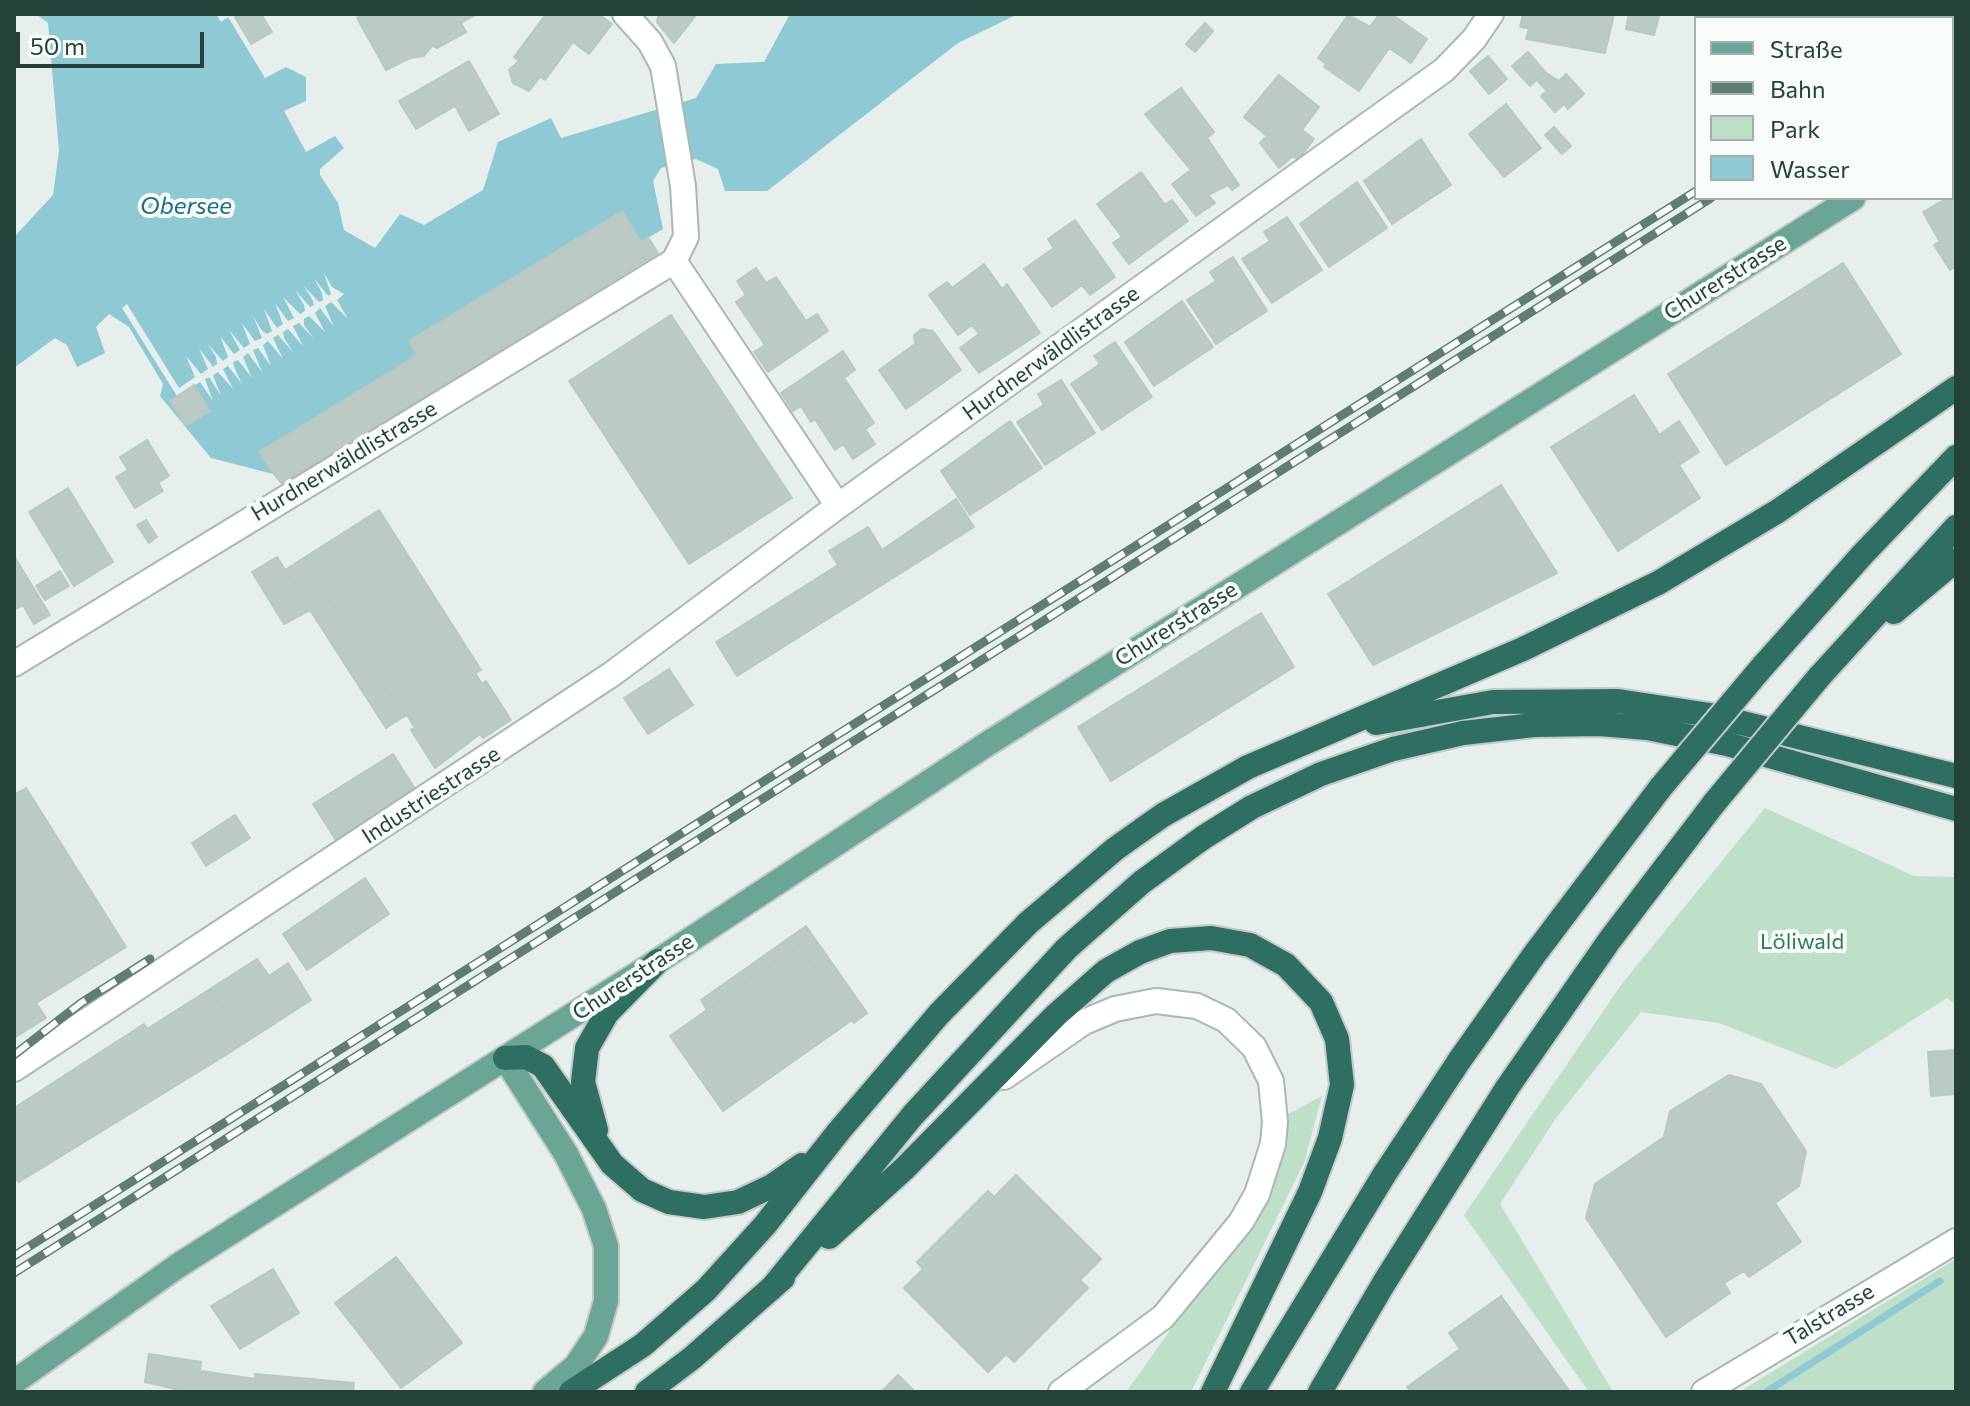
<!DOCTYPE html>
<meta charset="utf-8">
<style>
body{margin:0}
#map{position:relative;width:1970px;height:1406px;overflow:hidden;background:#e6efeb;font-family:Commissioner,sans-serif}
canvas{display:block}
.frame{position:absolute;inset:0;border:16px solid #24423a;pointer-events:none}
.legend{position:absolute;left:1694px;top:16px;width:260px;height:184px;box-sizing:border-box;background:#f7fbf9;border:2px solid #a3b1ad;margin:0;padding:10px 14px;list-style:none;font-size:24px;color:#24423a}
.legend li{display:flex;align-items:center;gap:16px;height:40px}
.legend b{width:40px;border:2px solid #a3b1ad}
.scale{position:absolute;left:16px;top:32px;width:188px;height:36px;box-sizing:border-box;border:4px solid #24423a;border-top:0;padding-left:10px;font-size:24px;line-height:28px;white-space:nowrap;color:#24423a;-webkit-text-stroke:6px #f7fbf9;paint-order:stroke}
</style>
<div id="map">
<canvas width="1970" height="1406"></canvas>
<div class="frame"></div>
<ul class="legend">
<li><b style="height:10px;background:#6aa596"></b>Straße</li>
<li><b style="height:10px;background:#5f7d75"></b>Bahn</li>
<li><b style="height:22px;background:#bfe0c8"></b>Park</li>
<li><b style="height:22px;background:#8ec9d4"></b>Wasser</li>
</ul>
<div class="scale">50 m</div>
</div>
<script>
const c = document.querySelector('canvas').getContext('2d');
c.lineJoin = 'round';
function fill(path, color) {
  c.fillStyle = color;
  c.fill(path, 'evenodd');
}
function poly(rows) {
  const path = new Path2D();
  for (const r of rows) {
    path.moveTo(r[0], r[1]);
    for (let i = 2; i < r.length; i += 2) path.lineTo(r[i], r[i + 1]);
  }
  return path;
}
function strokePath(path, color, width, dash) {
  c.strokeStyle = color;
  c.lineWidth = width;
  c.lineCap = dash ? 'butt' : 'round';
  c.setLineDash(dash || []);
  c.stroke(path);
}
function label(font, color, halo, rows, align = 'center') {
  c.font = font + ' Commissioner,sans-serif';
  c.lineWidth = 8;
  c.setLineDash([]);
  c.textBaseline = 'middle';
  c.strokeStyle = halo;
  c.fillStyle = color;
  for (const [text, x, y, turn = 0] of rows) {
    c.save();
    c.translate(x, y);
    c.rotate((+turn || 0) * Math.PI / 180);
    c.textAlign = isNaN(turn) ? turn : align;
    if (halo) c.strokeText(text, 0, 0);
    c.fillText(text, 0, 0);
    c.restore();
  }
}
fill(poly([
 [1765,808,1914,876,1956,877,1956,1005,1947,998,1836,1069,1719,1023,1641,1012,1556,1118,1500,1204,1612,1390,1589,1392,1464,1215,1621,985],
 [1322,1096,1304,1163,1191,1392,1126,1392,1171,1329,1247,1234,1280,1169,1286,1115],
 [1956,1259,1956,1392,1739,1392]
]), '#bfe0c8');
fill(poly([
 [36,14,216,14,221,22,228,17,265,78,286,67,306,77,306,101,284,111,306,152,335,136,344,148,320,169,320,175,338,203,344,230,375,248,400,214,424,225,483,190,498,142,551,118,561,138,696,98,716,64,764,62,790,14,1018,14,958,43,767,191,725,191,718,169,696,159,661,168,653,181,663,229,641,242,622,211,409,341,417,355,261,454,273,474,211,458,160,396,163,384,129,327,109,314,96,327,105,353,77,367,67,345,55,338,14,368,14,237,53,195,59,151,48,23]
]), '#8ec9d4');
fill(poly([
 [324,273,332,287,344,294,337,300,348,319,331,302,325,306,334,327,320,308,315,313,325,332,309,316,304,319,304,325,314,339,299,323,293,326,303,346,288,329,283,332,284,338,293,352,278,335,273,338,283,359,268,341,263,345,271,366,258,348,253,350,262,372,248,353,243,357,252,378,238,360,233,362,234,367,242,384,228,366,223,369,233,389,218,372,213,375,221,396,209,377,205,379,213,401,200,382,177,396,122,308,127,304,179,388,195,377,186,356,201,374,208,369,199,348,213,367,217,364,216,357,207,343,223,361,228,357,220,336,234,354,240,350,229,330,244,348,250,344,242,323,255,341,262,338,253,316,262,331,267,334,272,331,264,309,277,328,283,324,275,303,288,321,294,318,283,297,300,314,305,311,304,305,295,290,310,307,314,305,312,299,303,285,319,302,323,300,322,293,314,278,328,296,331,294]
]), '#e6efeb');
strokePath(poly([
 [1766,1392,1940,1281]
]), '#8ec9d4', 7);
const building = poly([
 [240,14,261,14,272,32,251,44,235,17,240,14],
 [365,14,477,14,461,23,466,32,437,48,432,46,424,56,410,58,386,70,357,18,365,14],
 [546,14,598,14,612,24,589,54,573,42,545,80,540,77,529,91,513,83,509,70,519,61,514,57,546,14],
 [659,14,697,14,674,43,657,22,659,14],
 [1379,14,1391,14,1427,39,1411,63,1389,48,1359,91,1324,67,1326,64,1318,58,1348,15,1370,27,1379,14],
 [1523,14,1556,17,1557,14,1614,14,1605,53,1526,39,1529,28,1520,27,1523,14],
 [1629,14,1659,16,1654,35,1626,29,1629,14],
 [1205,23,1213,31,1195,52,1186,44,1205,23],
 [1528,52,1545,72,1530,86,1512,66,1528,52],
 [1488,56,1507,79,1489,94,1470,71,1488,56],
 [469,61,499,114,469,131,455,106,416,129,399,101,469,61],
 [1545,72,1559,81,1566,74,1584,94,1568,109,1564,104,1555,112,1541,96,1547,91,1536,79,1545,72],
 [1279,75,1319,107,1302,130,1314,139,1298,160,1293,156,1279,168,1260,143,1267,136,1244,117,1279,75],
 [1181,88,1214,132,1207,138,1239,185,1232,190,1228,185,1208,195,1215,203,1196,216,1172,184,1191,170,1145,114,1181,88],
 [1506,104,1541,148,1504,177,1469,134,1506,104],
 [1554,127,1571,146,1562,154,1545,135,1554,127],
 [1421,139,1451,185,1392,224,1364,181,1421,139],
 [1141,172,1165,205,1172,200,1188,221,1129,264,1113,243,1122,237,1097,204,1141,172],
 [1357,182,1387,228,1329,267,1300,224,1357,182],
 [1956,193,1956,266,1950,270,1934,245,1940,242,1923,212,1956,193],
 [622,211,641,242,648,237,658,253,282,484,274,474,259,452,417,355,409,341,622,211],
 [1287,217,1322,270,1272,303,1242,259,1270,241,1264,232,1287,217],
 [1075,220,1115,277,1090,295,1082,285,1052,307,1024,269,1054,248,1048,239,1075,220],
 [1233,257,1267,311,1216,344,1187,300,1216,281,1210,272,1233,257],
 [1843,263,1901,354,1726,465,1668,374,1843,263],
 [984,264,1002,289,1007,284,1040,333,979,373,960,348,979,334,972,325,958,335,929,295,947,282,952,288,984,264],
 [756,268,766,283,776,277,806,321,817,314,828,331,768,372,754,352,765,345,736,302,746,295,737,281,756,268],
 [1182,301,1213,347,1154,386,1125,342,1182,301],
 [671,315,792,498,689,564,569,381,671,315],
 [922,329,933,331,961,370,906,409,879,370,915,344,914,335,922,329],
 [1115,342,1152,397,1102,430,1071,384,1100,364,1094,356,1115,342],
 [843,351,855,370,844,378,874,423,865,429,875,444,853,459,843,444,835,450,815,419,811,422,801,406,793,411,781,393,843,351],
 [1061,380,1095,433,1045,465,1017,422,1044,405,1038,394,1061,380],
 [194,385,210,411,186,426,170,401,194,385],
 [1634,395,1700,498,1618,551,1551,447,1634,395],
 [1010,421,1042,468,970,515,941,471,1010,421],
 [1679,421,1699,452,1679,465,1659,435,1679,421],
 [147,440,169,476,158,483,163,491,135,508,116,477,128,470,120,457,147,440],
 [1501,485,1557,573,1373,665,1328,594,1501,485],
 [68,488,113,562,74,586,29,512,68,488],
 [956,499,974,527,737,676,716,642,838,565,829,551,868,527,882,550,956,499],
 [379,510,481,670,475,673,482,684,486,681,511,720,483,738,480,734,435,768,411,730,415,728,407,715,403,717,328,598,310,610,285,570,379,510],
 [146,520,157,537,149,543,137,525,146,520],
 [14,556,50,615,34,624,23,605,14,610,14,556],
 [277,557,310,610,284,624,252,572,277,557],
 [60,571,69,586,45,600,36,586,60,571],
 [328,598,403,717,386,728,310,610,328,598],
 [1261,613,1294,667,1111,781,1078,727,1261,613],
 [669,669,693,705,648,734,624,698,669,669],
 [393,754,415,789,336,840,313,804,393,754],
 [26,788,126,947,36,1003,46,1018,14,1038,14,795,26,788],
 [235,815,250,838,206,866,192,843,235,815],
 [365,878,389,914,307,970,283,934,365,878],
 [806,926,867,1013,854,1023,799,945,707,1010,701,1000,806,926],
 [799,945,852,1020,723,1111,670,1036,799,945],
 [257,959,269,976,288,963,311,1000,229,1053,210,1023,226,1013,210,989,257,959],
 [210,989,226,1013,210,1023,229,1053,19,1182,14,1178,14,1108,144,1024,147,1029,210,989],
 [1956,1050,1956,1094,1931,1096,1928,1052,1956,1050],
 [1729,1075,1761,1084,1806,1151,1799,1186,1775,1203,1801,1242,1749,1277,1744,1271,1724,1283,1730,1293,1666,1337,1586,1218,1595,1184,1664,1137,1670,1111,1729,1075],
 [1016,1175,1101,1259,1080,1280,1088,1288,1014,1362,1006,1354,988,1372,904,1288,923,1269,917,1262,988,1191,994,1197,1016,1175],
 [396,1257,462,1343,401,1388,335,1303,396,1257],
 [273,1269,299,1313,240,1349,211,1306,273,1269],
 [1501,1296,1570,1392,1411,1392,1407,1387,1460,1349,1449,1333,1501,1296],
 [149,1354,201,1362,200,1371,256,1379,255,1374,354,1383,353,1392,188,1392,145,1382,149,1354],
 [898,1375,915,1392,881,1392,898,1375]
]);
fill(building, '#bbcac4');
strokePath(building, '#b8c9c2', 2);
const minor = poly([
 [674,261,838,506],
 [14,664,674,261,686,237,683,186,663,66,650,42,625,14],
 [14,1069,612,674,838,506,1444,70,1474,39,1491,14],
 [1004,1077,1084,1022,1115,1009,1156,1001,1197,1006,1226,1020,1254,1047,1271,1081,1275,1122,1273,1144,1257,1194,1241,1222,1163,1317,1061,1392],
 [1704,1392,1956,1241]
]);
const major = poly([
 [1952,137,1956,134],
 [505,1058,566,1154,594,1209,606,1246,606,1301,596,1336,576,1366,545,1392],
 [14,1382,179,1265,658,961,987,744,1853,198]
]);
const highway = poly([
 [1894,612,1956,560],
 [1763,666,1863,554,1956,457],
 [1819,677,1956,527],
 [1376,723,1493,702,1618,701,1710,715,1956,776],
 [505,1058,526,1057,543,1066,612,1164,642,1190,669,1202,704,1207,738,1202,772,1186,802,1165],
 [596,1130,583,1082,587,1048,607,1013,658,961],
 [829,1237,905,1168,1056,1015,1106,971,1140,952,1170,941,1211,938,1250,945,1286,965,1321,1002,1337,1039,1342,1085,1330,1138,1310,1192,1213,1392],
 [771,1289,913,1115,1067,948,1142,882,1204,837,1252,807,1321,774,1393,749,1463,733,1534,725,1600,724,1647,728,1727,744,1956,809],
 [571,1392,643,1345,706,1290,765,1225,839,1131,939,1014,1028,923,1115,849,1163,815,1248,767,1523,649,1658,583,1778,511,1956,388],
 [647,1392,692,1358,783,1278],
 [1252,1392,1384,1175,1459,1061,1534,955,1661,787],
 [1320,1392,1384,1283,1507,1088,1609,941,1715,802]
]);
strokePath(minor, '#a8b8b2', 28);
strokePath(major, '#c2cac8', 28);
strokePath(highway, '#c2cac8', 28);
strokePath(minor, '#fff', 24);
strokePath(major, '#6aa596', 24);
strokePath(highway, '#2f6f62', 24);
const rail = poly([
 [1952,28,1956,26],
 [1952,45,1956,43],
 [14,1055,81,1003,150,959],
 [14,1256,1696,191],
 [14,1273,1711,198]
]);
strokePath(rail, '#5f7d75', 9);
strokePath(rail, '#f7fbf9', 6, [18]);
const highwayBridge = poly([
 [1661,787,1763,666],
 [1715,802,1819,677]
]);
strokePath(highwayBridge, '#c2cac8', 28, []);
strokePath(highwayBridge, '#2f6f62', 24);
label('22px', '#24423a', '#f7fbf9', [
 ["Churerstrasse",1725,278,-32],
 ["Hurdnerwäldlistrasse",1051,353,-36],
 ["Hurdnerwäldlistrasse",344,461,-31],
 ["Churerstrasse",1176,624,-32],
 ["Industriestrasse",431,795,-33],
 ["Churerstrasse",633,977,-33],
 ["Talstrasse",1829,1315,-31]
]);
label('22px', '#2d7a4b', '#f7fbf9', [
 ["Löliwald",1802,942]
]);
label('italic 24px', '#1c6f80', '#f7fbf9', [
 ["Obersee",186,206]
]);
</script>
